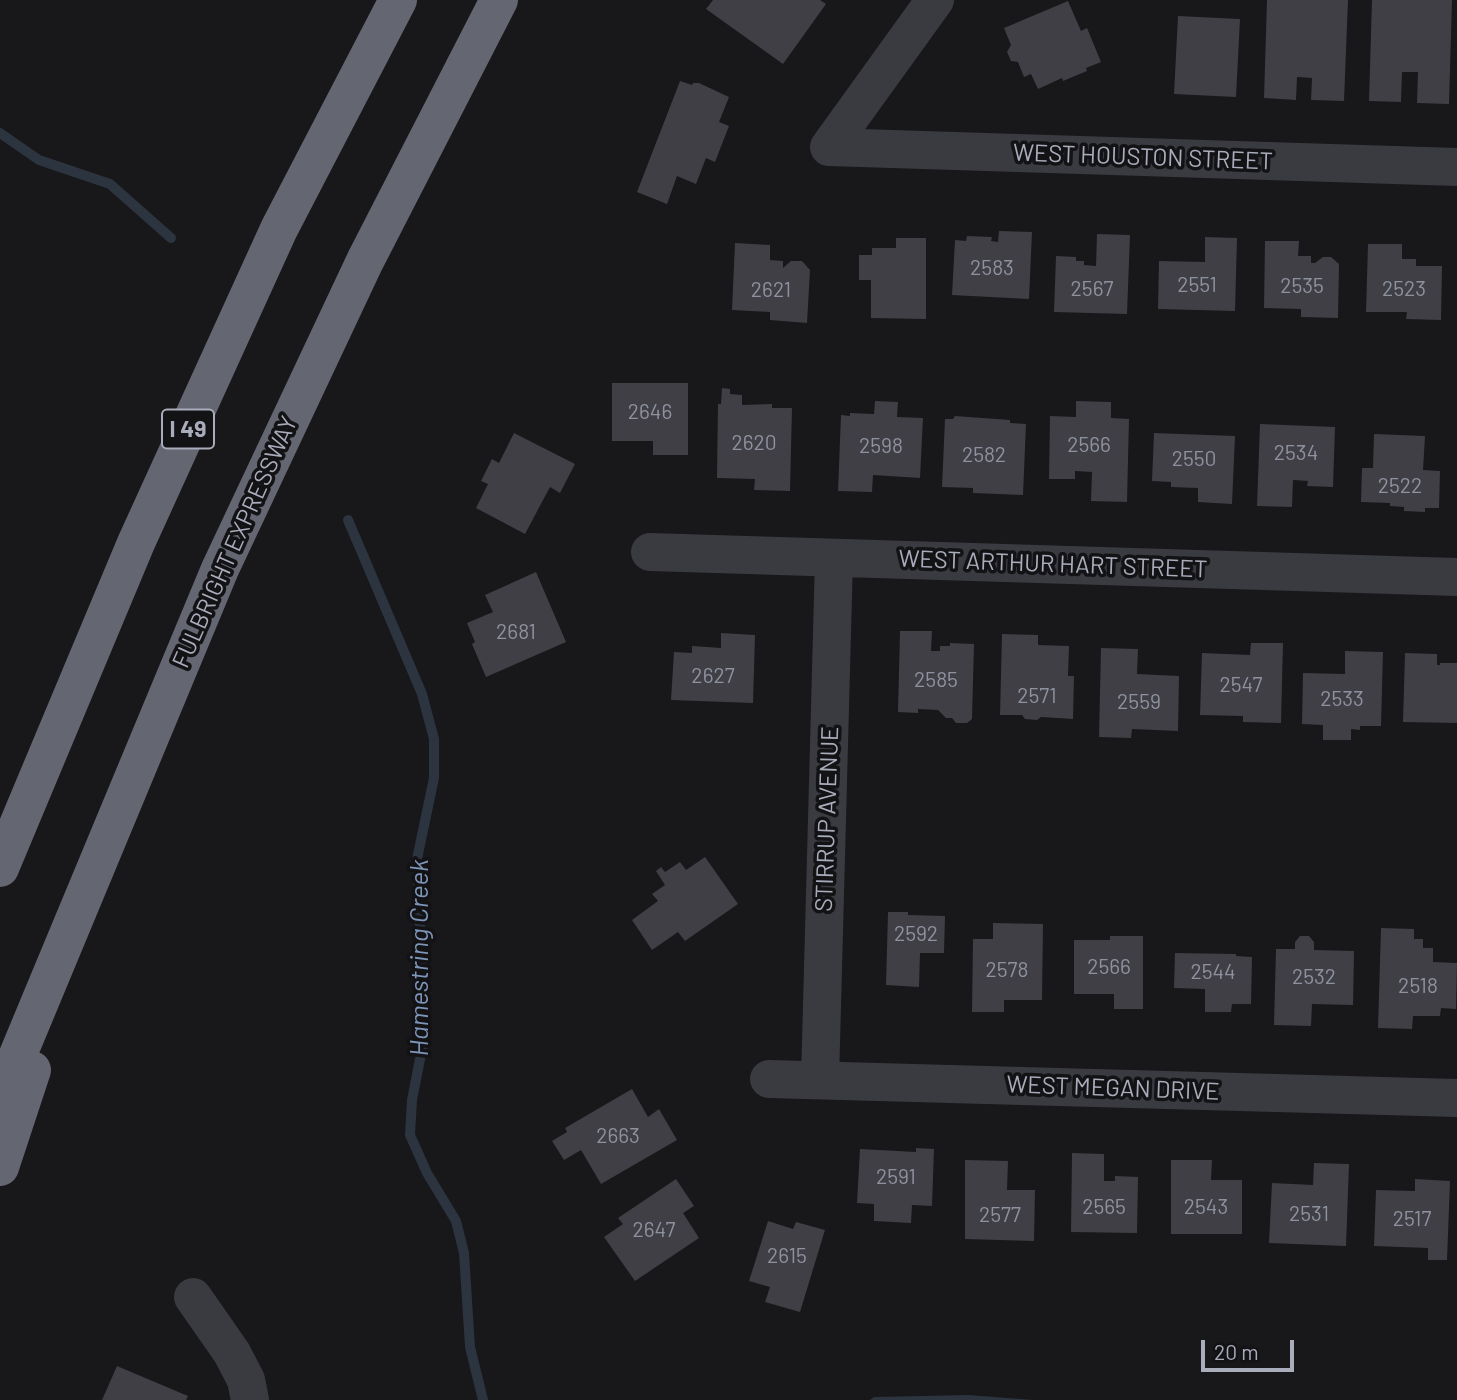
<!DOCTYPE html>
<style>
body{margin:0}
#map{position:relative;width:1457px;height:1400px;overflow:hidden;background:#18171a;font-family:Barlow,sans-serif}
canvas{display:block}
.scale{position:absolute;left:1201px;top:1340px;width:93px;height:32px;box-sizing:border-box;border:4px solid #a9acbb;border-top:0;padding-left:9px;font-size:21px;line-height:24px;white-space:nowrap;color:#a9acbb;-webkit-text-stroke:5px #131215;paint-order:stroke}
</style>
<div id="map">
<canvas width="1457" height="1400"></canvas>
<div class="scale">20 m</div>
</div>
<script>
const c = document.querySelector('canvas').getContext('2d');
c.lineJoin = 'round';
function fill(path, color) {
  c.fillStyle = color;
  c.fill(path, 'evenodd');
}
function poly(rows) {
  const path = new Path2D();
  for (const r of rows) {
    path.moveTo(r[0], r[1]);
    for (let i = 2; i < r.length; i += 2) path.lineTo(r[i], r[i + 1]);
  }
  return path;
}
function strokePath(path, color, width, dash) {
  c.strokeStyle = color;
  c.lineWidth = width;
  c.lineCap = dash ? 'butt' : 'round';
  c.setLineDash(dash || []);
  c.stroke(path);
}
function label(font, color, halo, rows, align = 'center') {
  c.font = font + ' Barlow,sans-serif';
  c.lineWidth = 7;
  c.setLineDash([]);
  c.textBaseline = 'middle';
  c.strokeStyle = halo;
  c.fillStyle = color;
  for (const [text, x, y, turn = 0] of rows) {
    c.save();
    c.translate(x, y);
    c.rotate((+turn || 0) * Math.PI / 180);
    c.textAlign = isNaN(turn) ? turn : align;
    if (halo) c.strokeText(text, 0, 0);
    c.fillText(text, 0, 0);
    c.restore();
  }
}
fill(poly([
 [968,1395,1034,1400,870,1400,874,1397]
]), '#2c343f');
strokePath(poly([
 [0,133,39,160,110,184,171,238],
 [348,520,422,694,434,739,434,778,417,859,423,1001,422,1049,412,1100,410,1135,427,1173,456,1221,464,1253,470,1347,483,1400]
]), '#2c343f', 10);
fill(poly([
 [713,0,820,0,826,4,783,64,706,9],
 [1267,0,1348,0,1344,101,1311,100,1312,78,1297,77,1296,100,1264,98],
 [1372,0,1452,0,1449,104,1417,103,1418,72,1402,72,1401,102,1369,101],
 [1068,1,1081,31,1087,28,1101,62,1086,68,1087,71,1063,81,1062,78,1038,89,1031,74,1024,77,1018,62,1011,61,1007,52,1011,45,1004,28],
 [1178,16,1240,19,1236,97,1174,94],
 [680,81,692,85,693,83,699,83,729,97,719,122,729,126,715,162,706,158,696,184,677,176,667,204,637,192],
 [999,231,1032,232,1029,299,952,295,955,240,966,241,967,236,992,237,991,241,998,242],
 [1097,234,1130,235,1127,314,1054,312,1056,256,1076,257,1076,261,1084,261,1084,265,1096,266],
 [1205,237,1237,238,1235,311,1158,309,1159,261,1205,262],
 [896,238,926,238,926,319,871,318,871,280,859,280,859,255,872,255,872,248,896,248],
 [1265,241,1299,241,1298,256,1311,256,1311,263,1315,263,1323,257,1331,257,1339,264,1338,318,1301,317,1301,309,1264,308],
 [735,243,770,245,770,260,783,261,783,268,791,261,802,261,810,270,807,323,770,320,770,312,732,310],
 [1368,244,1402,244,1402,259,1416,259,1416,266,1442,266,1441,320,1406,319,1407,312,1366,312],
 [612,383,688,383,688,455,653,455,653,441,612,441],
 [722,388,730,389,730,394,742,395,742,405,772,404,772,408,792,408,790,491,754,490,755,479,717,478,718,404,721,404],
 [875,401,898,402,897,417,923,418,920,478,873,475,872,492,838,491,841,415,850,416,850,413,874,414],
 [1076,401,1111,402,1111,418,1129,419,1127,502,1091,501,1092,472,1075,471,1075,479,1049,479,1050,416,1076,417],
 [955,416,1010,420,1010,423,1026,424,1023,495,973,493,973,488,942,487,945,419,953,419],
 [1260,424,1335,427,1333,487,1307,486,1308,481,1293,480,1292,507,1257,506],
 [514,433,575,464,560,493,550,487,525,534,476,508,488,484,481,481,492,459,499,463],
 [1154,433,1235,436,1232,504,1198,502,1198,488,1171,487,1171,482,1152,481],
 [1374,434,1425,436,1423,470,1440,471,1439,508,1425,508,1425,512,1404,511,1404,507,1390,506,1390,503,1361,502,1362,468,1373,468],
 [536,572,566,642,486,677,472,644,475,642,467,623,493,612,485,595],
 [900,631,932,631,931,651,940,651,940,646,950,646,950,643,974,644,972,719,967,723,956,723,952,718,946,718,938,710,918,709,918,713,898,712],
 [721,633,755,635,753,703,671,700,674,652,692,653,692,646,721,648],
 [1002,634,1038,635,1038,645,1069,646,1068,676,1074,676,1073,719,1041,717,1037,720,1025,719,1022,715,1000,715],
 [1251,643,1283,643,1281,723,1243,722,1243,716,1200,715,1202,653,1250,655],
 [1101,648,1138,649,1137,674,1179,676,1178,731,1132,729,1131,738,1099,737],
 [1345,651,1383,652,1381,726,1360,726,1360,730,1351,729,1351,740,1323,740,1323,725,1302,724,1303,673,1345,674],
 [1405,653,1437,654,1437,665,1440,665,1440,663,1457,663,1457,723,1403,722],
 [705,857,738,904,685,941,678,932,652,950,632,920,658,901,652,894,665,885,656,871,661,867,665,872,680,862,686,870],
 [888,912,908,912,908,915,945,916,944,953,920,953,919,987,886,985],
 [993,923,1043,924,1042,1000,1004,1000,1004,1012,972,1012,973,939,993,939],
 [1381,928,1414,929,1414,939,1423,939,1423,948,1433,948,1433,962,1457,963,1456,1009,1441,1008,1440,1016,1413,1016,1412,1029,1378,1028],
 [1110,936,1143,936,1143,1009,1114,1009,1114,994,1074,994,1074,940,1110,940],
 [1300,936,1309,936,1314,942,1314,950,1354,951,1353,1005,1312,1004,1311,1026,1274,1025,1276,949,1295,949,1295,942],
 [1175,953,1236,954,1236,956,1252,957,1251,1004,1232,1004,1231,1012,1205,1012,1205,989,1174,988],
 [632,1089,648,1117,659,1109,677,1140,601,1184,581,1150,564,1160,552,1141,567,1132,565,1128],
 [916,1148,934,1149,932,1206,912,1205,911,1223,874,1221,874,1204,857,1203,860,1149,916,1152],
 [1072,1153,1104,1154,1104,1181,1115,1181,1115,1176,1138,1177,1137,1233,1071,1232],
 [965,1160,1008,1161,1007,1190,1035,1190,1034,1241,965,1239],
 [1171,1160,1212,1160,1211,1180,1242,1180,1242,1234,1171,1234],
 [1314,1163,1349,1164,1346,1246,1269,1243,1272,1183,1313,1185],
 [676,1179,694,1206,683,1213,699,1238,635,1281,604,1237,623,1224,618,1218],
 [1415,1179,1450,1181,1447,1260,1428,1260,1428,1248,1374,1246,1376,1190,1415,1191],
 [768,1221,793,1229,796,1222,825,1230,800,1312,765,1302,770,1287,749,1281],
 [117,1366,188,1396,186,1400,102,1400]
]), '#3f3f45');
strokePath(poly([
 [829,147,1457,167],
 [829,147,935,0],
 [650,552,1457,577],
 [769,1079,1457,1098],
 [820,1080,834,558],
 [193,1297,232,1353,246,1380,250,1400]
]), '#3a3a41', 38);
strokePath(poly([
 [0,868,136,543,279,229,398,0],
 [0,1098,220,569,365,261,499,0],
 [0,1167,32,1070]
]), '#646671', 38);
label('21px', '#8e919e', null, [
 ["2583",992,268],
 ["2551",1197,285],
 ["2535",1302,286],
 ["2567",1092,289],
 ["2523",1404,289],
 ["2621",771,290],
 ["2646",650,412],
 ["2620",754,443],
 ["2566",1089,445],
 ["2598",881,446],
 ["2534",1296,453],
 ["2582",984,455],
 ["2550",1194,459],
 ["2522",1400,486],
 ["2681",516,632],
 ["2627",713,676],
 ["2585",936,680],
 ["2547",1241,685],
 ["2571",1037,696],
 ["2533",1342,699],
 ["2559",1139,702],
 ["2592",916,934],
 ["2566",1109,967],
 ["2578",1007,970],
 ["2544",1213,972],
 ["2532",1314,977],
 ["2518",1418,986],
 ["2663",618,1136],
 ["2591",896,1177],
 ["2565",1104,1207],
 ["2543",1206,1207],
 ["2531",1309,1214],
 ["2577",1000,1215],
 ["2517",1412,1219],
 ["2647",654,1230],
 ["2615",787,1256]
]);
for (const [x, y, w] of [
 [188,429,52]
]) {
  const box = new Path2D();
  box.roundRect(x - w / 2, y - 19.5, w, 39, 5);
  c.fillStyle = '#131215';
  c.fill(box);
  strokePath(box, '#a9acbb', 2);
}
label('bold 23px', '#a9acbb', null, [
 ["I 49",188,429]
]);
label('24px', '#a9acbb', '#131215', [
 ["WEST HOUSTON STREET",1143,157,2],
 ["FULBRIGHT EXPRESSWAY",235,542,-66],
 ["WEST ARTHUR HART STREET",1053,564,2],
 ["STIRRUP AVENUE",827,819,-88],
 ["WEST MEGAN DRIVE",1113,1088,2]
]);
label('italic 26px', '#7d95b8', '#131215', [
 ["Hamestring Creek",419,958,-90]
]);
</script>
